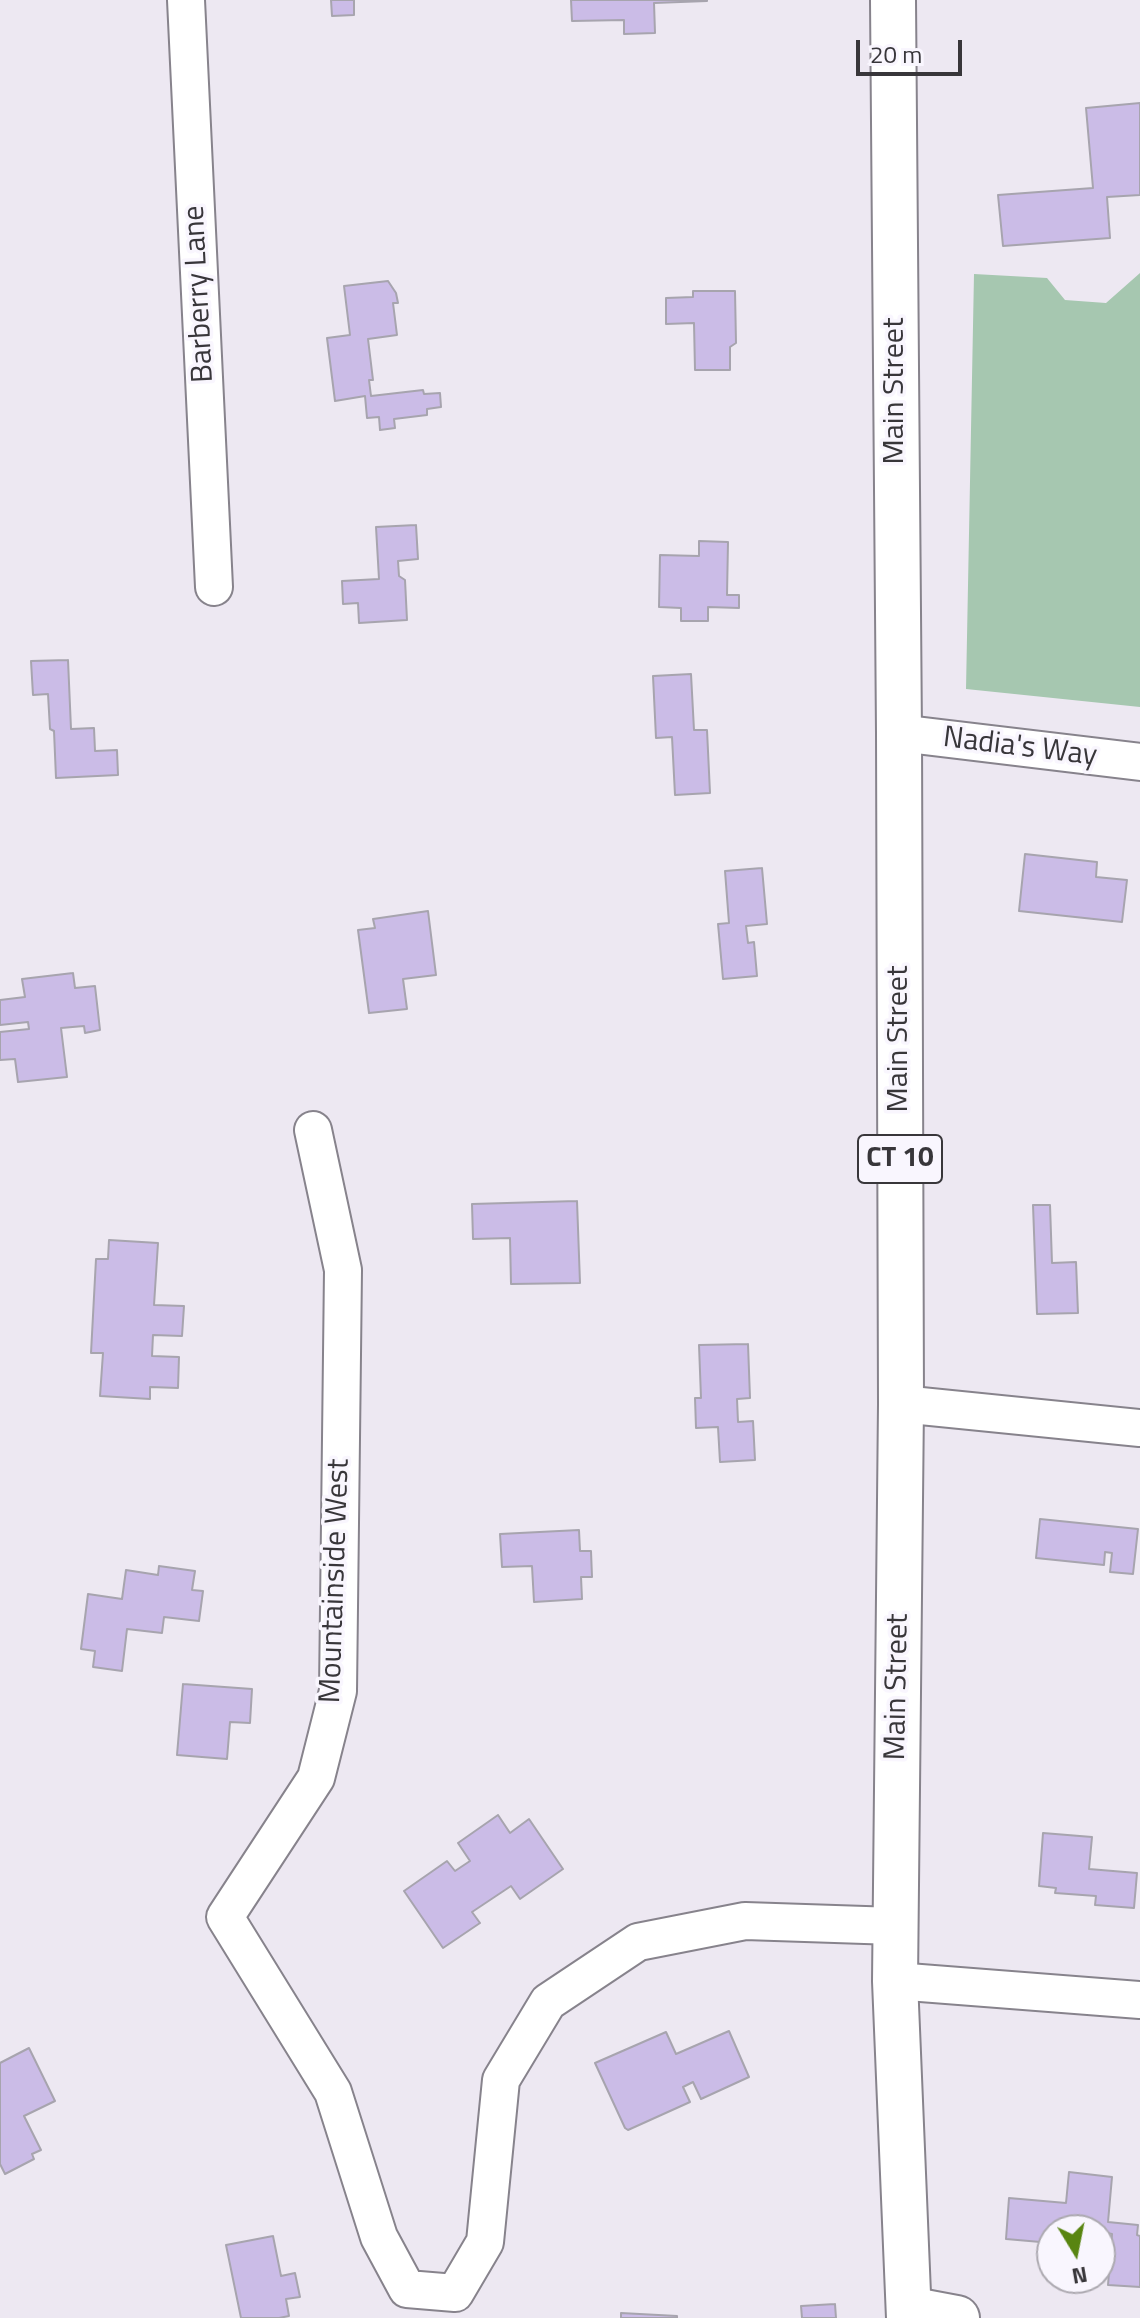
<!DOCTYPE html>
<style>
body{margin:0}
#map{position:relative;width:1140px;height:2318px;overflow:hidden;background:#ede8f2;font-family:"Titillium Web",sans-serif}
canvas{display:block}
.north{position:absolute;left:1036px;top:2214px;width:80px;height:80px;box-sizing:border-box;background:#f9f6fe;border:2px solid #aca9b0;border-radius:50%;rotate:170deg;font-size:22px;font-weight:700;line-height:32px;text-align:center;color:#38363a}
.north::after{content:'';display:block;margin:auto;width:28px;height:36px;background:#598511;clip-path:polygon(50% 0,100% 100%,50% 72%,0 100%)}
.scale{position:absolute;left:856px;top:40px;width:106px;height:36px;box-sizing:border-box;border:4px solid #38363a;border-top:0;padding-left:10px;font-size:24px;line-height:28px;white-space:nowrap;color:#38363a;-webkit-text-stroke:6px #f9f6fe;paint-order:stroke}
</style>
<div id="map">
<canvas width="1140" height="2318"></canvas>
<div class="north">N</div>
<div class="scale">20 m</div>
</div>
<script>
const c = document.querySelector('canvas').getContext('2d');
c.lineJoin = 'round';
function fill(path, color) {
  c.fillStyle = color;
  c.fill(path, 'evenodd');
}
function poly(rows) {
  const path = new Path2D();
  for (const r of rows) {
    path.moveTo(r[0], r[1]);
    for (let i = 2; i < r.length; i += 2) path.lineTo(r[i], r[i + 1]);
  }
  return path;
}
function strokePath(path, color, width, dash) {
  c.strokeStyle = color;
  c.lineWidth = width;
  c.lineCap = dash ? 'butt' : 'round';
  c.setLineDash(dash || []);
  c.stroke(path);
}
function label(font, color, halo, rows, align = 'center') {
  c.font = font + ' "Titillium Web",sans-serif';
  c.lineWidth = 7;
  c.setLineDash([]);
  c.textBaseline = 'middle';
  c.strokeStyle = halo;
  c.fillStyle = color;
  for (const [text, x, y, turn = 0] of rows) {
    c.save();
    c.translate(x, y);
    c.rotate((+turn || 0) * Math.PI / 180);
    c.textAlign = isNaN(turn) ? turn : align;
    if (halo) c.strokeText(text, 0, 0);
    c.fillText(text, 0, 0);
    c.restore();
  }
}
fill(poly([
 [1140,273,1140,707,966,689,974,274,1047,278,1065,300,1106,303]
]), '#a6c7b0');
const building = poly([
 [331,0,354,0,354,15,332,16,331,0],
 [571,0,707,0,707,1,654,3,655,33,624,34,624,20,572,21,571,0],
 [1140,103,1140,195,1107,197,1110,238,1003,246,998,195,1093,188,1086,108,1140,103],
 [388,281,396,293,398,303,393,303,397,335,368,339,373,380,369,380,371,396,423,390,424,394,440,393,441,407,427,409,427,415,394,419,395,428,380,430,379,417,367,418,365,396,335,401,327,338,350,335,344,286,388,281],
 [693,291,735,291,736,343,730,347,730,370,695,370,694,323,666,324,666,298,693,297,693,291],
 [416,525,418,559,398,561,399,576,405,580,407,620,359,623,358,603,343,604,342,581,379,579,376,527,416,525],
 [699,541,728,542,727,595,739,595,739,608,708,607,708,621,681,621,681,608,659,607,660,555,699,556,699,541],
 [68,660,71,729,94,728,95,751,117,750,118,775,56,778,54,731,50,729,48,694,33,695,31,661,68,660],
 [691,674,694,730,707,730,710,793,675,795,672,737,656,738,653,676,691,674],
 [1025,854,1097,862,1096,877,1127,880,1122,922,1019,911,1025,854],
 [762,868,767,924,746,926,748,943,754,942,757,976,723,979,718,924,729,923,725,871,762,868],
 [428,911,436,975,403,979,407,1009,369,1013,358,930,375,928,373,919,428,911],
 [73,973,75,988,95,986,100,1030,85,1033,84,1026,61,1028,67,1077,18,1082,15,1059,0,1060,0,1032,29,1029,28,1022,0,1025,0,1000,25,997,22,979,73,973],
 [577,1201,580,1283,511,1284,510,1238,473,1239,472,1204,577,1201],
 [1033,1205,1050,1205,1052,1263,1076,1262,1078,1313,1037,1314,1033,1205],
 [109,1240,158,1243,154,1305,184,1306,182,1336,153,1335,152,1356,179,1357,178,1388,150,1387,150,1399,100,1396,103,1353,91,1353,96,1259,108,1259,109,1240],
 [748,1344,750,1398,737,1399,738,1422,753,1421,755,1460,720,1462,718,1427,696,1428,695,1398,701,1398,699,1345,748,1344],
 [1040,1519,1138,1529,1133,1574,1110,1572,1112,1553,1105,1552,1104,1565,1036,1558,1040,1519],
 [579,1530,580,1551,591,1551,592,1577,581,1577,582,1599,534,1602,532,1566,502,1567,500,1534,579,1530],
 [159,1566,195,1571,192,1590,203,1591,199,1621,164,1617,162,1633,127,1629,122,1671,93,1667,95,1651,81,1649,88,1594,122,1599,126,1570,158,1575,159,1566],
 [183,1684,252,1689,250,1723,230,1722,227,1759,177,1755,183,1684],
 [498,1815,510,1833,529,1819,563,1869,520,1899,511,1886,472,1912,480,1923,443,1948,404,1891,447,1861,455,1871,470,1861,458,1843,498,1815],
 [1043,1833,1092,1837,1089,1869,1137,1873,1134,1908,1095,1905,1096,1896,1055,1893,1056,1888,1039,1886,1043,1833],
 [729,2031,749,2077,701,2099,693,2082,683,2087,690,2102,628,2130,625,2128,595,2063,666,2032,676,2054,729,2031],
 [29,2048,55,2101,24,2116,41,2150,32,2154,34,2159,5,2174,0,2164,0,2063,29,2048],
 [1069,2172,1112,2177,1108,2222,1138,2225,1137,2235,1140,2236,1140,2287,1108,2285,1112,2234,1107,2233,1106,2248,1100,2248,1100,2230,1052,2230,1052,2243,1006,2239,1009,2198,1066,2203,1069,2172],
 [273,2236,281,2276,295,2273,300,2297,286,2299,289,2316,279,2318,241,2318,226,2245,273,2236],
 [835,2304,836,2318,802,2318,801,2306,835,2304],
 [621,2313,677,2316,677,2318,621,2318,621,2313]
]);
fill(building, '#cbbce7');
strokePath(building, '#a7a4ae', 2);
const minor = poly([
 [186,0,214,587],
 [899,733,1140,762],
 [313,1130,343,1270,338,1691,316,1778,225,1917,333,2092,379,2237,407,2289,455,2293,485,2242,501,2080,548,2002,638,1942,745,1921,895,1926],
 [901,1404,1140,1428],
 [895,1981,1140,2000]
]);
const major = poly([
 [909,2309,957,2318]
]);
const highway = poly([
 [893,0,899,733,901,1404,895,1981,909,2318]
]);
strokePath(minor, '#87838c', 40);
strokePath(major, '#87838c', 48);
strokePath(highway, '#87838c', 48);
strokePath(minor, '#fff', 36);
strokePath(major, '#fff', 44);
strokePath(highway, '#fff', 44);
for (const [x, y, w] of [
 [900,1159,84]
]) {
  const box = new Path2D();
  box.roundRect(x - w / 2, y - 24, w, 48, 6);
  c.fillStyle = '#f9f6fe';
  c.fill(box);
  strokePath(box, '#38363a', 2);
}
label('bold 28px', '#38363a', null, [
 ["CT 10",900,1159]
]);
label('30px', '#38363a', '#f9f6fe', [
 ["Barberry Lane",200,294,-93],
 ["Main Street",896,391,-90],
 ["Nadia's Way",1020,748,7],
 ["Main Street",900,1039,-90],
 ["Mountainside West",336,1581,-88],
 ["Main Street",898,1687,-89]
]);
</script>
